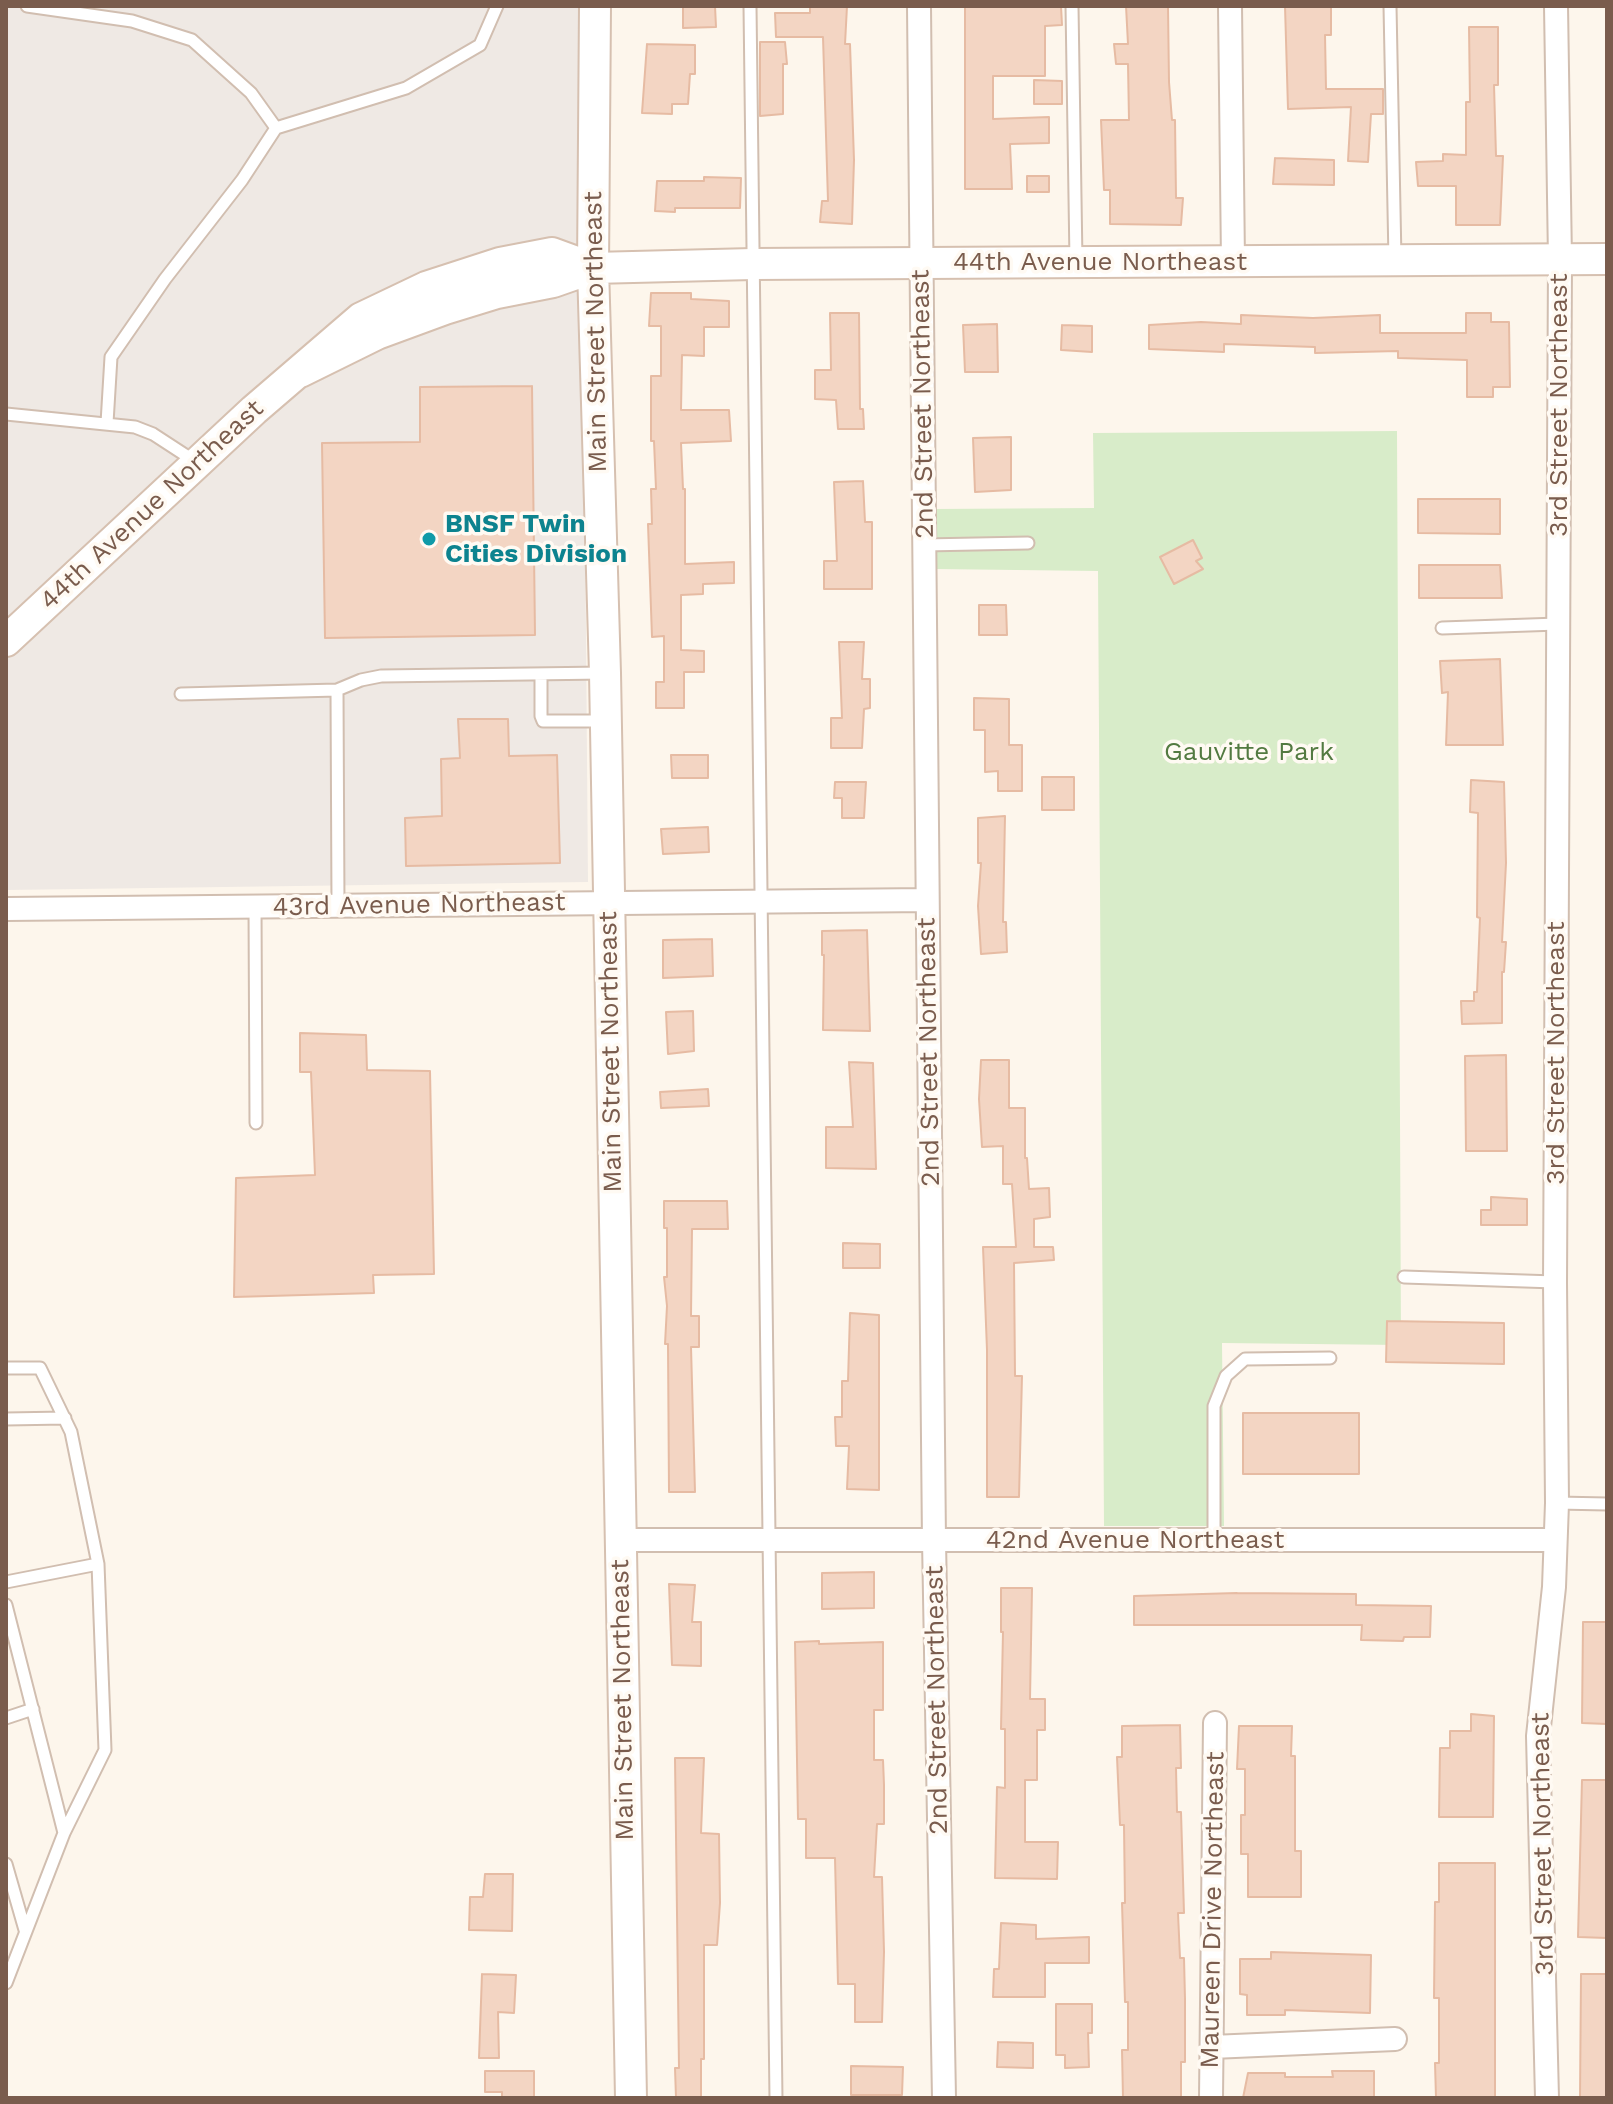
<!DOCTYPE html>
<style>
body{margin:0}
#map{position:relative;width:1613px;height:2104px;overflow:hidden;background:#fdf6ec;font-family:"Work Sans",sans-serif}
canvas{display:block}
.frame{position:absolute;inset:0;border:8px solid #7a5c4d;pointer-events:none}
</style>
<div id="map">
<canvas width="1613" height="2104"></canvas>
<div class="frame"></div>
</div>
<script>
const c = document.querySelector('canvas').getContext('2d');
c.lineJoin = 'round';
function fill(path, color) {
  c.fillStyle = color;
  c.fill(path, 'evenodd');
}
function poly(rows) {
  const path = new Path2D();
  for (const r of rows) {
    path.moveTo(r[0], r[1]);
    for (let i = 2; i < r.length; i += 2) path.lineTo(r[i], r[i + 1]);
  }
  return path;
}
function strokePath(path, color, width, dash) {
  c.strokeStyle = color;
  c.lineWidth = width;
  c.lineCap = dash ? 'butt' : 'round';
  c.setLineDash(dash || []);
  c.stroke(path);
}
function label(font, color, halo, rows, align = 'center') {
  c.font = font + ' "Work Sans",sans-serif';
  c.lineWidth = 7;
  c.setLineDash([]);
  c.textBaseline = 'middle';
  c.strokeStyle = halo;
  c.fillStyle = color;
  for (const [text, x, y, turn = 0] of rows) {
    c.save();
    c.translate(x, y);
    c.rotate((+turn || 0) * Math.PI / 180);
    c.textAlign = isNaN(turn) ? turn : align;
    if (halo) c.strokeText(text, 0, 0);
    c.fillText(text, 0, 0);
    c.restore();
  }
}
fill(poly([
 [6,6,581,6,588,882,6,890]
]), '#efe9e4');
fill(poly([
 [1397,431,1401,1345,1222,1343,1224,1526,1104,1526,1098,571,935,569,934,509,1094,508,1093,433]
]), '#d8ecc9');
const building = poly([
 [683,6,715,6,716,27,683,28,683,6],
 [810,6,847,6,845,44,850,44,854,160,852,224,820,222,822,201,828,201,823,37,776,37,775,13,810,13,810,6],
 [1061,6,1062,25,1045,26,1045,76,993,76,993,119,1049,117,1049,143,1010,144,1012,189,965,189,965,7,1061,6],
 [1126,6,1168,6,1169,82,1172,120,1175,120,1176,198,1183,198,1181,225,1110,224,1110,190,1104,190,1101,120,1129,120,1128,64,1116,64,1114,44,1128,44,1126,6],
 [1285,6,1331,6,1331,35,1325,35,1326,89,1383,89,1383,114,1371,114,1368,162,1348,161,1351,107,1288,109,1285,6],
 [1469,27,1498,27,1498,85,1494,85,1496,156,1503,156,1500,225,1456,225,1456,186,1418,186,1416,162,1443,161,1443,154,1466,155,1466,102,1470,102,1469,27],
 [760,42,785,42,787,64,783,64,783,114,760,116,760,42],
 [647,44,695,45,695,74,690,74,688,104,672,104,672,114,642,113,647,44],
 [1034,80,1062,81,1062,104,1034,104,1034,80],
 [1275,158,1334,160,1334,185,1273,184,1275,158],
 [1027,176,1049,176,1049,192,1027,192,1027,176],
 [704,177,741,178,740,208,675,208,675,212,655,211,657,181,704,181,704,177],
 [651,293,691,293,691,299,729,301,729,327,704,327,704,356,682,355,681,410,729,410,731,441,681,443,683,489,685,489,685,564,734,562,734,583,703,584,703,594,681,595,681,650,704,651,704,672,684,672,684,708,656,708,656,682,664,682,664,636,652,637,648,524,652,524,651,489,656,489,654,441,651,441,651,376,661,376,661,326,649,326,651,293],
 [830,313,859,313,860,409,863,409,864,429,838,429,836,400,815,399,815,370,831,370,830,313],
 [1466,313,1491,313,1491,322,1509,322,1510,387,1493,387,1493,397,1467,397,1467,360,1398,358,1398,351,1315,353,1315,347,1224,344,1224,352,1149,349,1149,325,1201,322,1241,324,1241,315,1313,318,1380,315,1380,333,1466,333,1466,313],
 [997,324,998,372,965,372,963,325,997,324],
 [1062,325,1092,326,1092,352,1061,350,1062,325],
 [532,386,535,635,325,638,322,443,420,442,420,387,532,386],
 [1011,437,1011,490,975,492,973,438,1011,437],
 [863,481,865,522,872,522,872,589,824,589,824,561,837,561,834,482,863,481],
 [1418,499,1500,499,1500,534,1418,533,1418,499],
 [1193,540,1202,558,1196,561,1203,569,1174,584,1160,557,1193,540],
 [1419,565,1500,565,1502,598,1419,598,1419,565],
 [979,605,1006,605,1007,635,979,635,979,605],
 [839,642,864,642,862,679,870,679,870,708,864,709,862,748,831,748,831,718,842,718,839,642],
 [1500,659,1503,745,1446,745,1448,692,1442,693,1440,661,1500,659],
 [974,698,1009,699,1009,745,1022,745,1022,791,998,791,998,771,985,772,985,730,974,730,974,698],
 [458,719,508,719,509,756,557,755,560,863,406,866,405,818,442,816,441,759,460,758,458,719],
 [671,755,708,755,708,778,672,778,671,755],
 [1042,777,1074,777,1074,810,1042,810,1042,777],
 [1471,780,1504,782,1506,863,1502,942,1506,942,1504,972,1502,972,1502,1023,1462,1024,1461,1001,1474,1001,1474,992,1477,992,1480,918,1477,917,1478,813,1470,812,1471,780],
 [835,782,866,782,864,818,842,818,842,798,834,798,835,782],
 [1005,816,1003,922,1006,922,1007,952,981,954,978,906,981,863,978,863,978,818,1005,816],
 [708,827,709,852,663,854,661,829,708,827],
 [867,930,870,1031,823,1030,824,955,822,955,822,931,867,930],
 [712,939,713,976,663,978,663,940,712,939],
 [693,1011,694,1051,668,1054,666,1012,693,1011],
 [300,1033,366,1035,367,1070,430,1071,434,1274,373,1275,374,1293,234,1297,236,1178,315,1175,311,1072,300,1072,300,1033],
 [1506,1055,1507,1151,1466,1151,1465,1056,1506,1055],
 [981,1060,1009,1060,1009,1108,1025,1108,1025,1158,1027,1158,1029,1189,1049,1188,1050,1217,1034,1219,1034,1247,1053,1247,1054,1260,1014,1263,1015,1376,1022,1376,1019,1497,987,1497,987,1350,983,1247,1016,1247,1012,1184,1003,1184,1003,1146,982,1147,979,1099,981,1060],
 [849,1062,873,1063,876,1169,826,1168,826,1127,853,1127,849,1062],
 [708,1089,709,1106,661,1108,660,1092,708,1089],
 [1491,1197,1527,1199,1527,1225,1481,1225,1481,1210,1491,1210,1491,1197],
 [664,1201,727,1201,728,1229,692,1229,691,1316,699,1316,699,1347,691,1347,695,1492,669,1492,668,1344,665,1344,667,1306,664,1277,667,1277,667,1228,664,1228,664,1201],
 [843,1243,880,1244,880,1268,843,1268,843,1243],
 [850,1313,879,1315,879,1490,847,1489,849,1446,836,1446,835,1417,842,1417,842,1381,848,1381,850,1313],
 [1387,1321,1504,1323,1504,1364,1386,1362,1387,1321],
 [1243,1413,1359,1413,1359,1474,1243,1474,1243,1413],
 [874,1572,874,1608,822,1609,822,1573,874,1572],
 [669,1584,695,1585,692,1622,701,1622,701,1666,672,1665,669,1584],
 [1001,1588,1032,1588,1030,1699,1045,1699,1045,1730,1037,1730,1037,1780,1025,1780,1025,1842,1058,1842,1057,1879,995,1878,997,1787,1005,1788,1005,1729,1001,1729,1003,1632,1001,1632,1001,1588],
 [1237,1593,1356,1594,1356,1605,1431,1606,1430,1637,1404,1637,1403,1641,1361,1640,1362,1625,1134,1625,1134,1596,1237,1593],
 [1583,1622,1607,1622,1607,1724,1582,1723,1583,1622],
 [819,1641,819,1644,883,1642,883,1710,874,1710,874,1760,883,1760,884,1785,884,1824,877,1824,874,1877,882,1877,884,1952,882,2022,855,2022,855,1984,838,1984,835,1858,806,1858,806,1819,798,1819,795,1642,819,1641],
 [1471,1714,1494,1716,1493,1817,1439,1817,1440,1748,1450,1748,1450,1731,1471,1731,1471,1714],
 [1180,1725,1181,1768,1176,1768,1177,1812,1181,1812,1184,1913,1178,1913,1180,1958,1184,1958,1185,1999,1185,2062,1181,2062,1181,2098,1123,2098,1122,2050,1128,2050,1128,2002,1125,2002,1122,1903,1125,1903,1124,1825,1120,1825,1117,1757,1122,1757,1122,1726,1180,1725],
 [1239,1726,1292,1726,1291,1756,1295,1756,1295,1851,1301,1851,1301,1897,1248,1897,1248,1854,1241,1854,1241,1815,1245,1815,1245,1769,1237,1769,1239,1726],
 [675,1758,704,1758,701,1833,719,1834,720,1903,717,1945,704,1945,704,2059,701,2059,701,2098,676,2098,675,2068,679,2068,675,1758],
 [1582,1780,1607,1780,1607,1938,1578,1937,1582,1780],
 [1439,1863,1495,1863,1495,2098,1436,2098,1435,2063,1439,2063,1439,1998,1434,1998,1435,1902,1439,1902,1439,1863],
 [485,1874,513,1874,512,1931,469,1930,470,1897,483,1897,485,1874],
 [1001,1923,1036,1925,1036,1939,1089,1937,1089,1963,1045,1963,1045,1997,993,1997,994,1969,999,1969,1001,1923],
 [1271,1952,1371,1955,1370,2013,1285,2010,1285,2015,1247,2015,1247,1995,1240,1994,1240,1959,1271,1959,1271,1952],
 [482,1974,516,1975,514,2013,498,2012,499,2058,479,2058,482,1974],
 [1581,1974,1607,1974,1607,2098,1580,2098,1581,1974],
 [1056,2004,1092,2004,1092,2033,1088,2033,1089,2067,1065,2068,1065,2055,1056,2055,1056,2004],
 [998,2042,1033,2043,1033,2068,997,2067,998,2042],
 [851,2066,903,2067,902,2095,851,2095,851,2066],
 [485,2071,534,2071,534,2098,502,2098,502,2092,485,2092,485,2071],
 [1332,2071,1374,2071,1374,2098,1243,2098,1248,2073,1285,2073,1285,2077,1333,2077,1332,2071]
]);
fill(building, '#f3d5c3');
strokePath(building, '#e6bba3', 2);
const lane = poly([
 [27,6,132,21,192,40,251,93,276,128],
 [750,6,776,2098],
 [1072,6,1076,261],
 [1390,6,1395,260],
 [6,414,135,427,153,434,196,462],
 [107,423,111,357,165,279,242,180,276,128,406,88,480,45,497,6],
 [924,545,1028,543],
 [1442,628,1558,624],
 [541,674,541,716,543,721,603,721],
 [337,690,338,906],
 [181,694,337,690,361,680,381,676,604,673],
 [255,906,256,1123],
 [1404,1277,1555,1282],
 [6,1368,40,1368,71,1432,98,1564,105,1750,64,1833,6,1983],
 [6,1419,65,1418],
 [1557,1503,1607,1504],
 [1214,1540,1214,1406,1226,1376,1245,1359,1330,1358],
 [6,1582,98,1564],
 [6,1605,64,1833],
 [6,1718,33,1709],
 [6,1864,25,1930]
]);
const street = poly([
 [919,6,934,1540,944,2098],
 [1230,6,1233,262],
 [6,909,927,900],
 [620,1540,1554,1540],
 [1212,2047,1395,2039],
 [1211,2098,1215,1723],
 [1547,2098,1538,1736,1554,1587,1557,1503,1555,1282,1560,260,1556,6]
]);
const secondary = poly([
 [595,6,593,268,605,673,631,2098],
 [300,372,377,334,445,309,497,293,553,282,593,268,753,264,1607,259],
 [6,641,254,410,361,318,426,287,500,263,552,253,593,268]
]);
strokePath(lane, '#d1beb0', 15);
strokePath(street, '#d1beb0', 26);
strokePath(secondary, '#d6c0b0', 34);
strokePath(lane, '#fff', 11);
strokePath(street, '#fff', 22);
strokePath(secondary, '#fff', 30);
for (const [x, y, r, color] of [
 [429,539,8,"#0f9aa8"]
]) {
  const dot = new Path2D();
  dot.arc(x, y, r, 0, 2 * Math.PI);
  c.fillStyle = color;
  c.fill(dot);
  strokePath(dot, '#fffaf3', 3);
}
label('26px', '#7a5c4d', '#fffaf3', [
 ["44th Avenue Northeast",1100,262],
 ["Main Street Northeast",596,332,-91],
 ["2nd Street Northeast",923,404,-91],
 ["3rd Street Northeast",1559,405,-90],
 ["44th Avenue Northeast",152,505,-43],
 ["43rd Avenue Northeast",419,905,-1],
 ["Main Street Northeast",611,1052,-91],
 ["2nd Street Northeast",929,1052,-91],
 ["3rd Street Northeast",1556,1053,-90],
 ["42nd Avenue Northeast",1135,1540],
 ["Main Street Northeast",623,1700,-91],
 ["2nd Street Northeast",937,1700,-91],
 ["3rd Street Northeast",1543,1844,-91],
 ["Maureen Drive Northeast",1213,1910,-89]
]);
label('bold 26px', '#0d838f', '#fffaf3', [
 ["BNSF Twin",445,524],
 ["Cities Division",445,554]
], 'left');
label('26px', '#537a41', '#fffaf3', [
 ["Gauvitte Park",1249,752]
]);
</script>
